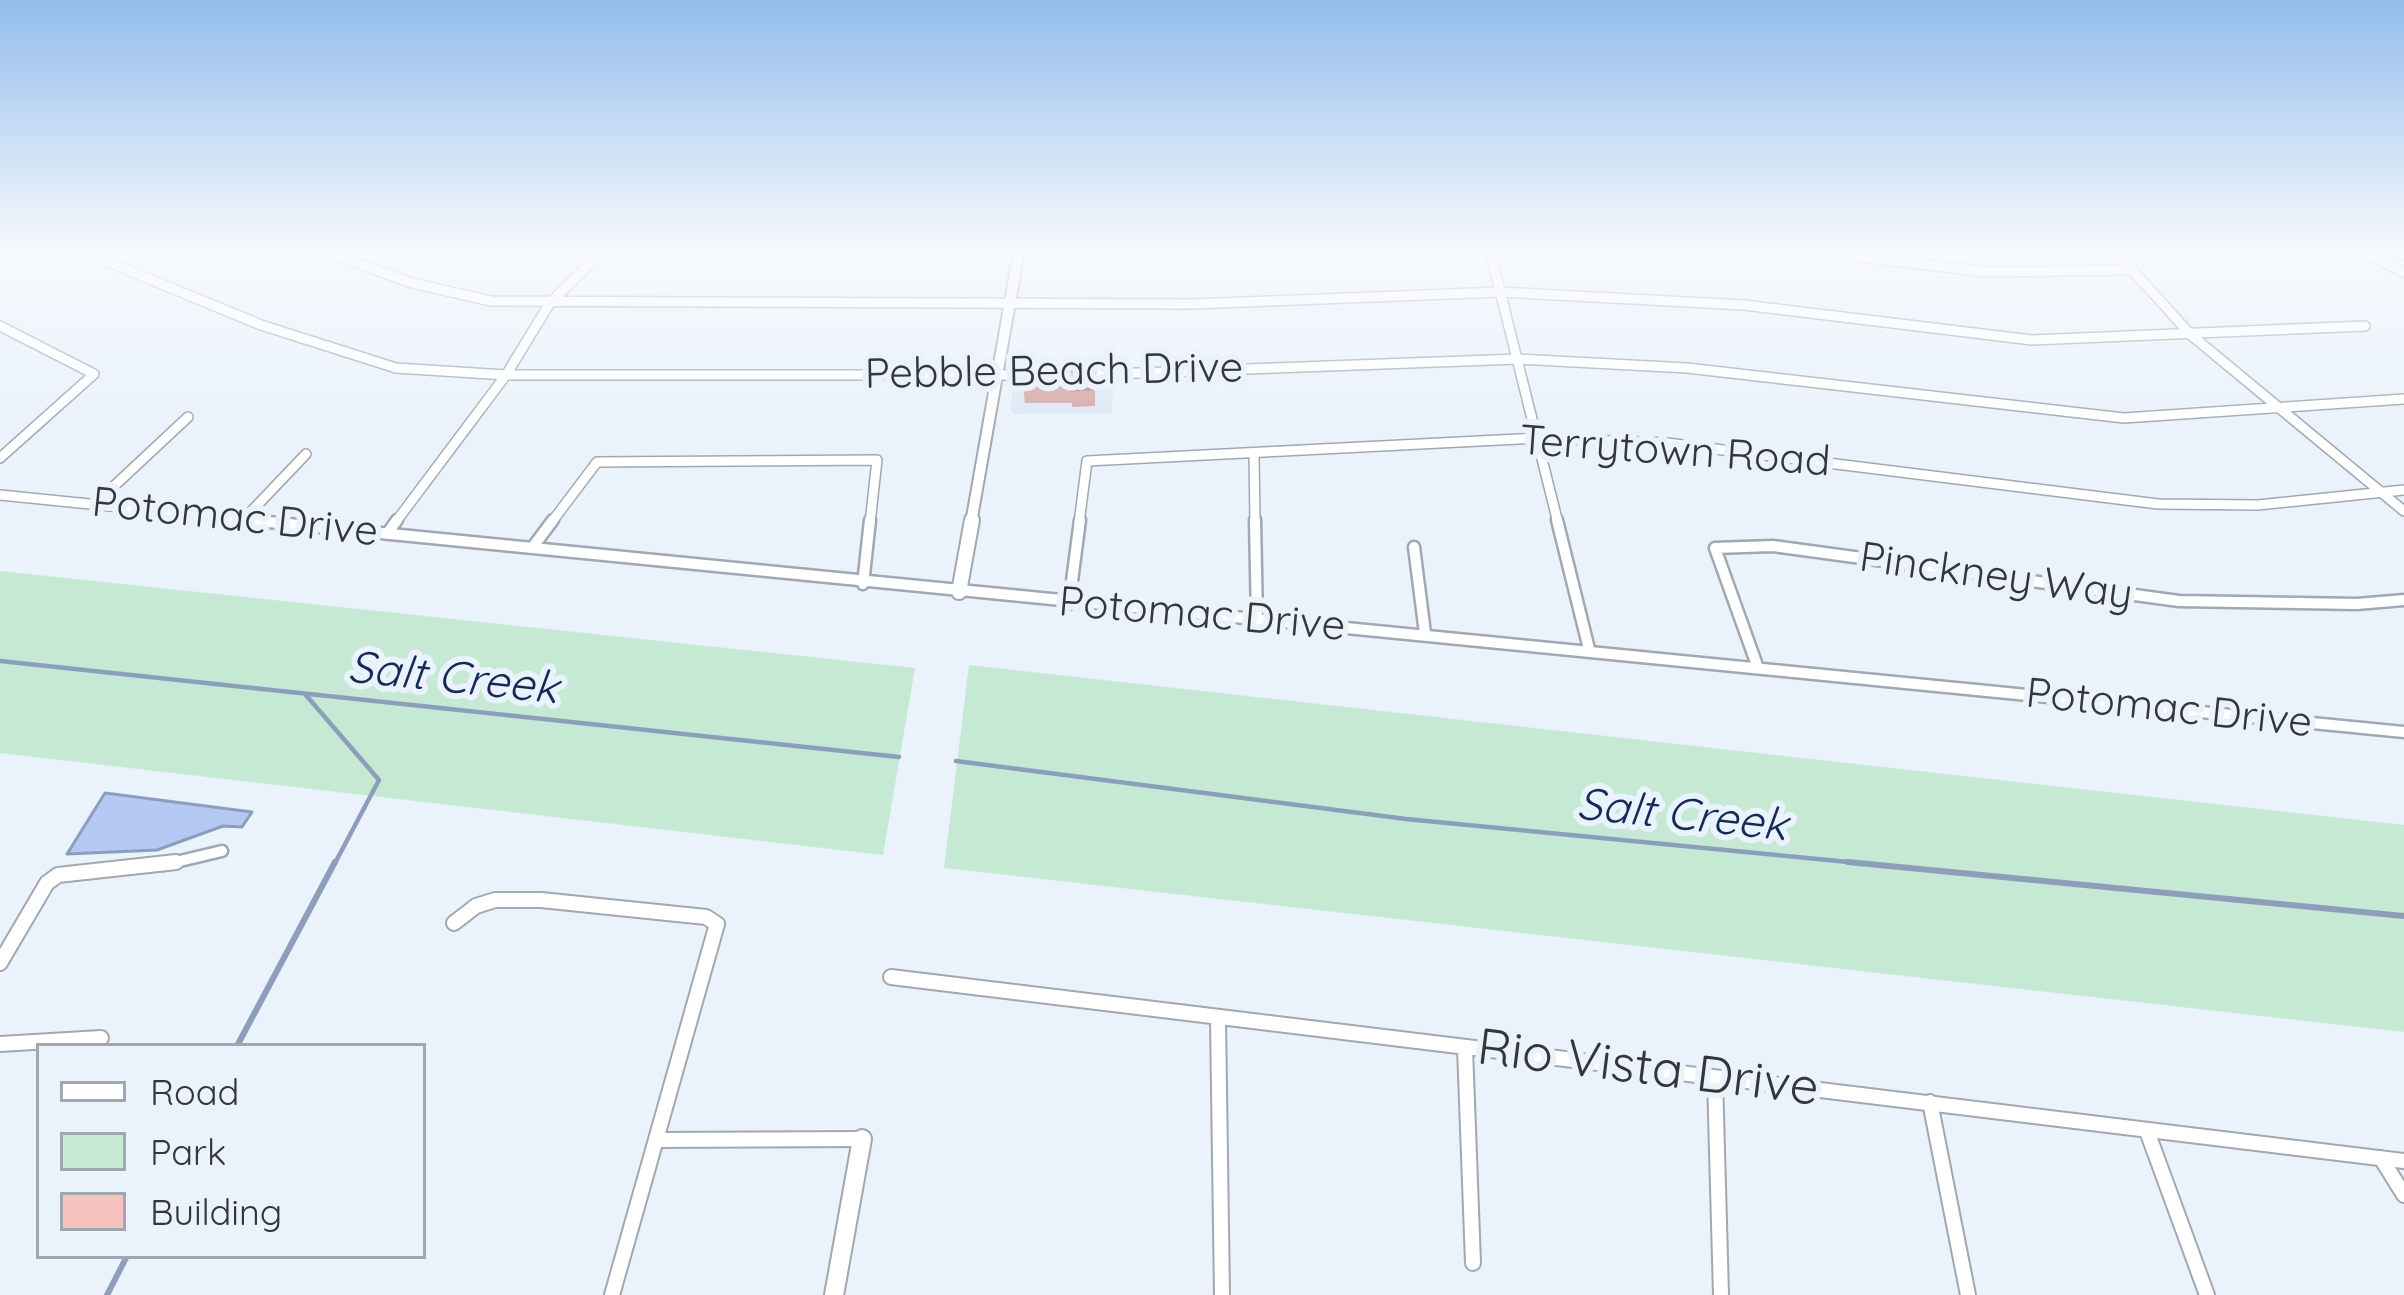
<!DOCTYPE html>
<style>
body{margin:0}
#map{position:relative;width:2404px;height:1295px;overflow:hidden;background:#eaf2fb;font-family:Quicksand,sans-serif}
canvas{display:block}
.legend{position:absolute;left:36px;top:1043px;width:390px;height:216px;box-sizing:border-box;background:#eaf2fb;border:3px solid #a1a7ae;margin:0;padding:15px 21px;list-style:none;font-size:36px;color:#33363a}
.legend li{display:flex;align-items:center;gap:24px;height:60px}
.legend b{width:60px;border:3px solid #a1a7ae}
</style>
<div id="map">
<canvas width="2404" height="1295"></canvas>
<ul class="legend">
<li><b style="height:15px;background:#fff"></b>Road</li>
<li><b style="height:33px;background:#c5e9d3"></b>Park</li>
<li><b style="height:33px;background:#f7c1be"></b>Building</li>
</ul>
</div>
<script>
const c = document.querySelector('canvas').getContext('2d');
c.lineJoin = 'round';
function fill(path, color) {
  c.fillStyle = color;
  c.fill(path, 'evenodd');
}
function poly(rows) {
  const path = new Path2D();
  for (const r of rows) {
    path.moveTo(r[0], r[1]);
    for (let i = 2; i < r.length; i += 2) path.lineTo(r[i], r[i + 1]);
  }
  return path;
}
function strokePath(path, color, width, dash) {
  c.strokeStyle = color;
  c.lineWidth = width;
  c.lineCap = dash ? 'butt' : 'round';
  c.setLineDash(dash || []);
  c.stroke(path);
}
function label(font, color, halo, rows, align = 'center') {
  c.font = font + ' Quicksand,sans-serif';
  c.lineWidth = 12;
  c.setLineDash([]);
  c.textBaseline = 'middle';
  c.strokeStyle = halo;
  c.fillStyle = color;
  for (const [text, x, y, turn = 0] of rows) {
    c.save();
    c.translate(x, y);
    c.rotate((+turn || 0) * Math.PI / 180);
    c.textAlign = isNaN(turn) ? turn : align;
    if (halo) c.strokeText(text, 0, 0);
    c.fillText(text, 0, 0);
    c.restore();
  }
}
fill(poly([
 [1021,384,1113,384,1112,413,1014,414,1010,410,1013,387]
]), '#dae8f6');
fill(poly([
 [0,571,915,668,883,855,0,753],
 [969,665,2404,825,2404,1032,944,868]
]), '#c5e9d3');
const water = poly([
 [105,793,252,812,242,827,223,826,157,850,67,854,105,793]
]);
fill(water, '#b4caf3');
strokePath(water, '#8d9ebc', 3);
strokePath(poly([
 [0,661,899,757],
 [305,694,379,780,334,865],
 [956,761,1406,819,1879,865]
]), '#8d9ebc', 4.5);
strokePath(poly([
 [1848,862,2404,916],
 [237,1046,335,862],
 [107,1295,127,1256]
]), '#8d9ebc', 6);
const minorFar2 = poly([
 [82,251,261,325,396,368,506,375,1035,375],
 [323,251,412,283,491,301,1193,304,1500,292,1744,305,2032,340,2365,326],
 [1490,251,1558,523],
 [1810,251,1987,272,2132,270],
 [2115,251,2191,335,2404,511],
 [0,326,94,374,0,458],
 [1084,375,1518,359,1687,368,2124,418,2404,399],
 [1254,454,1255,523],
 [0,495,278,523],
 [97,502,188,417],
 [244,519,306,454],
 [395,523,506,375,550,303,603,251],
 [551,523,597,462,877,460,870,523],
 [1079,523,1087,461,1538,438,1667,443,2158,504,2258,505,2404,490]
]);
const minorFar1 = poly([
 [248,520,2404,732],
 [1255,520,1257,621],
 [1557,520,1589,649],
 [387,534,397,520],
 [1414,547,1425,633],
 [532,548,553,520],
 [863,584,870,520],
 [1069,604,1080,520],
 [1758,668,1715,548,1773,546,2179,601,2357,604,2404,600],
 [163,865,222,851]
]);
const minor = poly([
 [454,923,476,906,495,900,541,900,706,917,717,924,612,1295],
 [0,963,47,883,58,875,176,862],
 [891,977,2404,1161],
 [1218,1020,1222,1295],
 [0,1044,101,1038],
 [1465,1048,1473,1263],
 [1715,1078,1721,1295],
 [1930,1102,1968,1295],
 [2147,1131,2207,1295],
 [656,1140,862,1139],
 [2381,1158,2404,1195]
]);
const tertiaryFar2 = poly([
 [971,523,1019,251]
]);
const tertiaryFar1 = poly([
 [959,592,972,520]
]);
const tertiary = poly([
 [834,1295,862,1139]
]);
const motorway = poly([
 [2351,251,2368,251,2404,268,2404,277,2351,251],
 [2387,251,2404,251,2404,260,2388,254,2387,251]
]);
strokePath(minorFar2, '#a1a8b0', 12);
strokePath(minorFar1, '#a1a8b0', 15);
strokePath(minor, '#a1a8b0', 18);
strokePath(tertiaryFar2, '#a1a8b0', 14);
strokePath(tertiaryFar1, '#a1a8b0', 18);
strokePath(tertiary, '#a1a8b0', 22);
strokePath(motorway, '#a1a8b0', 4);
strokePath(minorFar2, '#fff', 9);
strokePath(minorFar1, '#fff', 10);
strokePath(minor, '#fff', 14);
strokePath(tertiaryFar2, '#fff', 10);
strokePath(tertiaryFar1, '#fff', 14);
strokePath(tertiary, '#fff', 18);
fill(motorway, '#fff');
fill(poly([
 [1095,371,1095,406,1072,407,1072,403,1025,403,1023,386]
]), '#d4a6a3');
const building = poly([
 [1025,369,1095,371,1093,389,1071,390,1071,386,1023,386,1025,369]
]);
fill(building, '#f7c1be');
strokePath(building, '#ad8785', 3);
const sky = c.createLinearGradient(0, 0, 0, 433);
sky.addColorStop(0, '#93bdec');
sky.addColorStop(0.58, '#f6f9fd');
sky.addColorStop(1, '#f6f9fd00');
c.fillStyle = sky;
c.fillRect(0, 0, 2404, 433);
label('42px', '#33363a', '#eaf2fb', [
 ["Pebble Beach Drive",1054,372,-1],
 ["Terrytown Road",1675,452,4],
 ["Potomac Drive",235,518,6],
 ["Pinckney Way",1996,577,8],
 ["Potomac Drive",1202,615,5],
 ["Potomac Drive",2169,709,6]
]);
label('italic 45px', '#122959', '#eaf2fb', [
 ["Salt Creek",453,679,6],
 ["Salt Creek",1682,816,6]
]);
label('51px', '#33363a', '#eaf2fb', [
 ["Rio Vista Drive",1648,1069,7]
]);
</script>
